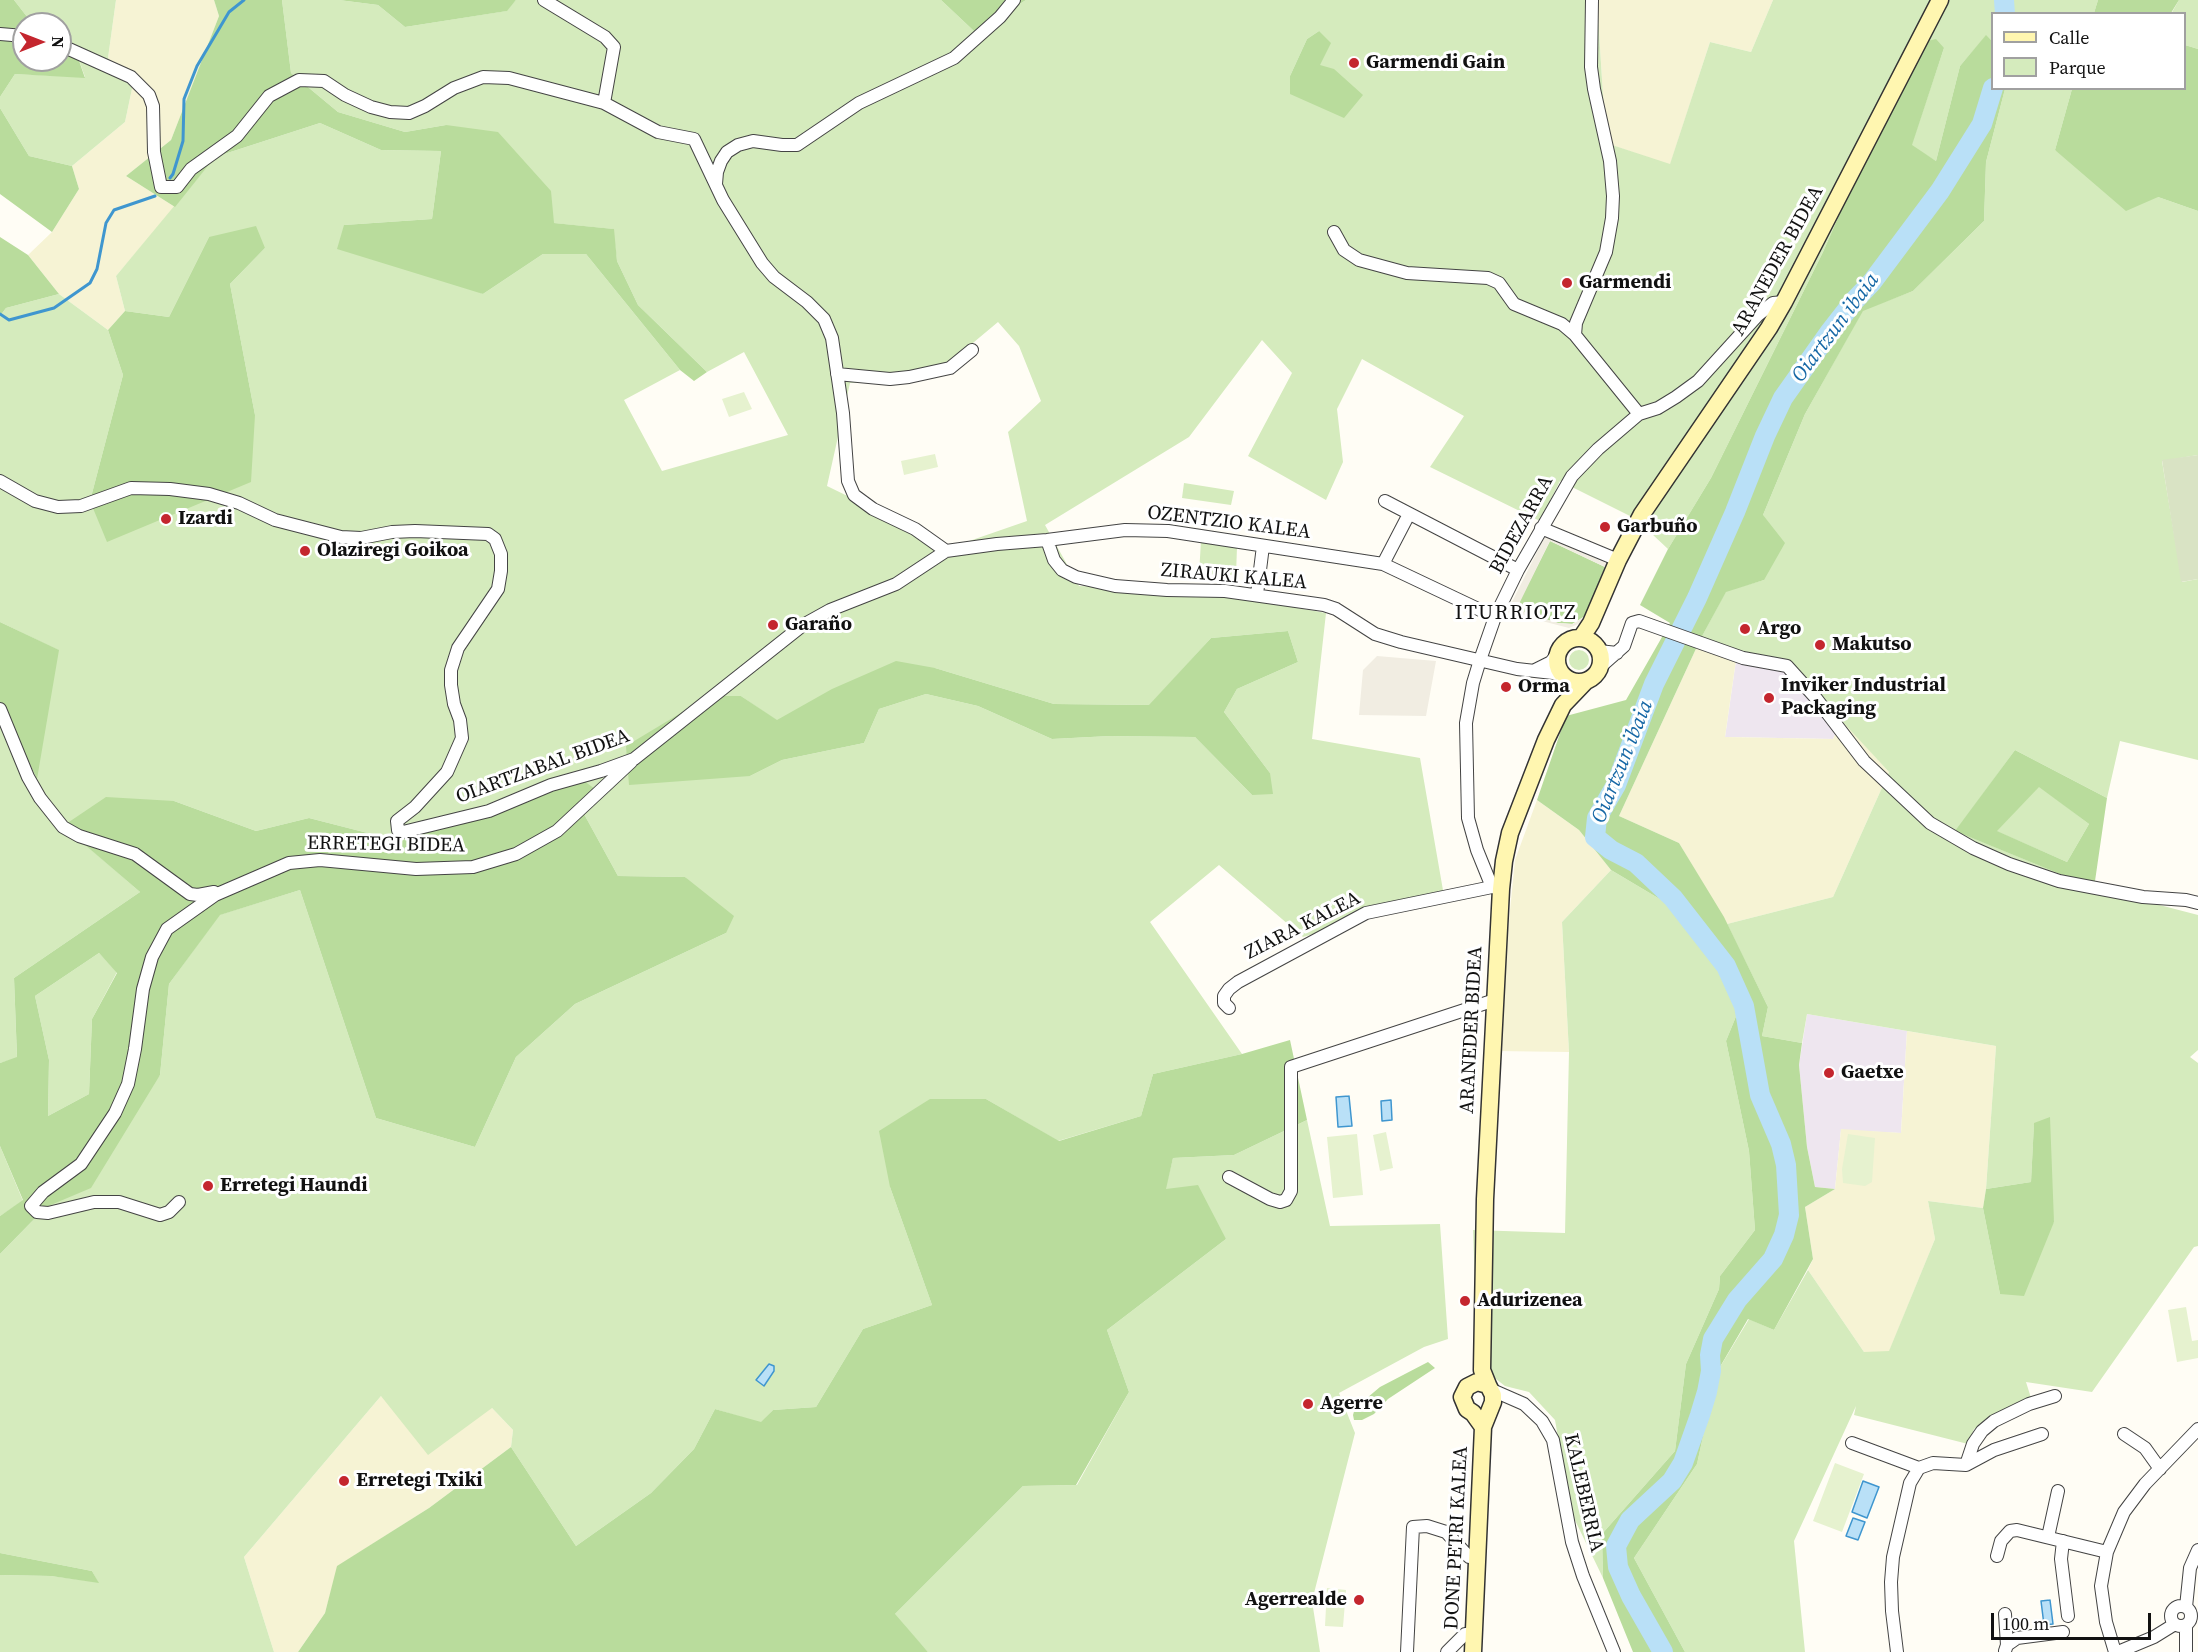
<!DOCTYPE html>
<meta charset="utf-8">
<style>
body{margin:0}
#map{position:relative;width:2198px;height:1652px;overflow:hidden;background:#fffdf5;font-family:"Source Serif 4",serif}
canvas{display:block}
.legend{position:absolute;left:1991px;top:12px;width:195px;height:78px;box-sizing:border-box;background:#fff;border:2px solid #a0a0a0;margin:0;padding:8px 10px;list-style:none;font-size:18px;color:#111}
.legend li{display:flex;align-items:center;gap:12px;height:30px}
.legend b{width:30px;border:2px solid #a0a0a0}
.north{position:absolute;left:12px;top:12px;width:60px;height:60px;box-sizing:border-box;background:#fff;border:2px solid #a0a0a0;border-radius:50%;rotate:90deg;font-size:16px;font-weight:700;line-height:24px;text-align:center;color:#111}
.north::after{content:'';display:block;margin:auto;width:21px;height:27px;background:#c4262e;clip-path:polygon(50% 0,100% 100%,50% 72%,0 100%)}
.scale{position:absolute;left:1991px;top:1613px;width:160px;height:27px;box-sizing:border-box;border:3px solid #111;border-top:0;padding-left:8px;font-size:18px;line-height:21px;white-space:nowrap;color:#111;-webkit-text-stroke:4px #fff;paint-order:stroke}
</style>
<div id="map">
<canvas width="2198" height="1652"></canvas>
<ul class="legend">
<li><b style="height:8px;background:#fff6b0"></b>Calle</li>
<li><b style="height:16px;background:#d5ebbd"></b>Parque</li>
</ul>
<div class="north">N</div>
<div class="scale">100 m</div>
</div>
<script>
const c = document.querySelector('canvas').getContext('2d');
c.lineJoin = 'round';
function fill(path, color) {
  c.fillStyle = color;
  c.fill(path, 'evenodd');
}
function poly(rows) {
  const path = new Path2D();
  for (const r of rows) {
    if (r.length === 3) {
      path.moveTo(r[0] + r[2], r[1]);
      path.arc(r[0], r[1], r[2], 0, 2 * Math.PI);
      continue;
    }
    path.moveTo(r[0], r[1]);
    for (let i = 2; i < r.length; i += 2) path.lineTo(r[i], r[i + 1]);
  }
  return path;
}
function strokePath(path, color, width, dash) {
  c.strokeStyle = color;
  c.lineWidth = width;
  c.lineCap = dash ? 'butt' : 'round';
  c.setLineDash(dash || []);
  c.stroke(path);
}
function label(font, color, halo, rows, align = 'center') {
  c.font = font + ' "Source Serif 4",serif';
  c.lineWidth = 6;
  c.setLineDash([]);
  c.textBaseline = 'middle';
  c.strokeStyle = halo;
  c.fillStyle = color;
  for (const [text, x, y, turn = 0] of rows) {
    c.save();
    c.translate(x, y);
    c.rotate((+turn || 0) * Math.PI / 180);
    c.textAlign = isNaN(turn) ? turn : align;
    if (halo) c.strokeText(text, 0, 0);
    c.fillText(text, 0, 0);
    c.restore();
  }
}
fill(poly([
 [1737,653,1790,665,1842,720,1833,739,1725,737],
 [1807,1014,1907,1031,1901,1133,1841,1130,1835,1189,1815,1187,1807,1147,1799,1065]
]), '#eee6ef');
fill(poly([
 [116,0,214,0,219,16,171,140,126,176,175,207,116,276,125,311,108,330,59,294,28,255,52,232,79,189,72,166,125,122,133,84,108,58],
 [1597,0,1773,0,1751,52,1710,42,1670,165,1606,143],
 [1700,640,1737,653,1725,737,1833,739,1842,720,1889,772,1833,897,1727,924,1679,843,1619,816],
 [1537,800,1579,830,1611,870,1562,922,1569,1052,1496,1051,1515,860],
 [1907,1031,1996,1046,1986,1189,1983,1208,1928,1201,1935,1239,1889,1352,1864,1352,1808,1270,1813,1259,1805,1207,1835,1189,1841,1129,1901,1133],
 [381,1396,491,1407,513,1430,511,1447,429,1508,338,1566,325,1613,298,1652,274,1652,244,1557]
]), '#f6f3d4');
fill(poly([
 [14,0,116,0,108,58,133,84,125,122,72,166,29,156,0,108,0,97,15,74,85,77,75,49,60,39,60,24,38,24,28,18],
 [282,0,339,0,378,5,405,27,506,11,516,0,941,0,975,32,1026,0,1597,0,1606,143,1670,164,1710,42,1751,52,1773,0,2098,0,2094,13,1992,14,1992,41,1986,36,1960,66,1936,161,1911,146,1944,48,1914,45,1823,252,1711,478,1668,549,1636,519,1560,481,1540,521,1430,467,1464,416,1362,359,1337,409,1343,462,1326,500,1248,456,1292,373,1262,340,1189,437,1045,525,1079,586,1202,591,1326,613,1312,739,1420,758,1444,896,1303,937,1219,865,1150,922,1242,1054,1153,1074,1141,1116,1058,1141,986,1099,890,1187,932,1305,863,1329,816,1407,773,1410,761,1423,715,1409,694,1449,651,1493,576,1546,511,1447,513,1430,492,1408,428,1455,381,1396,244,1557,274,1652,0,1652,0,1575,51,1576,98,1582,92,1571,0,1553,0,1254,46,1207,160,1075,169,984,219,915,300,890,376,1118,475,1147,516,1057,575,1004,726,933,685,877,618,876,584,814,576,775,391,839,309,818,256,831,174,801,64,826,140,892,14,978,17,1058,0,1063,0,702,36,777,58,650,0,622,0,316,6,308,59,294,108,330,123,375,90,501,255,415,230,284,265,248,209,237,169,317,125,311,116,276,215,157,320,123,381,150,441,151,432,219,344,225,483,294,543,254,586,254,680,370,624,400,662,471,788,435,744,352,707,372,638,305,617,261,613,229,553,223,446,125,405,132,338,112,291,73],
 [1319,31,1320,65,1290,76,1307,39],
 [998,322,1019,346,1041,401,1008,432,1027,521,952,547,827,486,850,383,931,378],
 [1288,631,1298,662,1237,689,1224,712,1270,773,1252,795,1195,737,1110,736,1052,739,978,706,926,694,879,709,864,743,782,760,750,776,741,696,777,721,935,668,1054,704,1150,705,1211,638],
 [2179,0,2198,0,2198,49,2185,45,2184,14,2171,14],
 [2005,89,2072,89,2055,150,2158,197,2198,211,2198,455,2162,461,2182,582,2198,579,2198,760,2120,741,2107,798,2015,750,1956,831,2094,888,2198,915,2198,1050,2190,1057,2198,1063,2198,1246,2194,1247,2092,1392,2026,1382,2031,1398,1998,1414,1974,1429,1968,1444,1854,1415,1856,1406,1794,1541,1805,1652,1685,1652,1634,1558,1697,1464,1717,1372,1749,1319,1774,1330,1808,1270,1864,1352,1889,1351,1935,1239,1928,1201,1983,1208,2000,1294,2054,1222,2034,1124,2031,1182,1986,1189,1996,1046,1807,1014,1802,1043,1762,1036,1768,1007,1727,924,1833,897,1889,772,1790,665,1700,640,1726,591,1764,580,1763,515,1805,414,1863,310,1913,291,1984,221,1986,162],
 [1184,483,1234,491,1231,505,1182,498],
 [1201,541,1237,547,1236,575,1199,574],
 [1579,660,10],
 [2039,786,2089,824,2067,862,1996,831],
 [1611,870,1695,920,1739,1009,1726,1041,1749,1151,1755,1230,1720,1276,1719,1289,1686,1364,1675,1451,1602,1534,1603,1578,1571,1512,1555,1420,1529,1392,1505,1386,1478,1365,1473,1230,1565,1233,1569,1052,1562,922],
 [99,953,117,972,92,1019,89,1094,48,1116,49,1060,35,996],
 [1307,1120,1330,1226,1440,1224,1448,1339,1424,1347,1339,1393,1355,1433,1312,1601,1320,1652,928,1652,894,1615,1023,1486,1077,1485,1129,1392,1107,1330,1226,1239,1165,1190,1173,1158,1234,1155],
 [0,1146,23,1201,0,1216]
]), '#d5ebbd');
fill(poly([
 [0,0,14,0,28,18,38,24,24,24,24,60,60,60,60,39,75,49,85,78,15,74,0,97],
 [214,0,282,0,291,73,338,112,405,132,446,125,498,132,551,191,554,223,614,229,617,261,638,305,707,372,694,381,680,370,586,254,543,254,483,294,337,249,344,225,432,219,441,151,381,150,320,123,215,157,175,207,126,176,171,140,219,16],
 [339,0,516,0,507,11,405,27,378,5],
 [941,0,1026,0,975,32],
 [2098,0,2179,0,2171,13,2094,13],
 [1319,31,1331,43,1320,65,1334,69,1363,95,1344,118,1290,94,1290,76,1307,39],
 [1986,35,1992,41,1992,88,2005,89,1986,162,1984,221,1913,291,1863,311,1805,414,1763,515,1785,543,1764,580,1726,592,1700,640,1619,816,1679,843,1724,917,1768,1007,1762,1036,1802,1043,1799,1065,1807,1147,1815,1187,1835,1189,1805,1207,1813,1259,1774,1330,1748,1319,1717,1372,1697,1464,1634,1558,1685,1652,1633,1652,1603,1578,1602,1534,1675,1451,1686,1364,1719,1289,1720,1276,1755,1230,1749,1151,1726,1041,1739,1009,1695,920,1611,870,1579,830,1537,800,1566,716,1626,700,1670,623,1640,605,1668,549,1711,478,1823,252,1914,44,1936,39,1944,48,1912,145,1936,161,1960,66],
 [2185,45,2198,49,2198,211,2158,197,2126,211,2055,150,2072,89,2184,88],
 [0,108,29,156,72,166,79,189,52,232,0,194],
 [256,226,265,248,230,284,255,415,251,482,107,542,90,501,123,375,108,330,125,311,169,317,209,237],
 [0,237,28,255,59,294,6,308,0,316],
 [1550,541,1605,567,1585,616,1572,624,1558,623,1525,613,1518,604],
 [0,622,59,650,37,779,0,702],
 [1288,631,1298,662,1237,689,1224,712,1270,773,1273,794,1252,795,1195,737,1110,736,1052,739,978,706,926,694,879,709,864,743,782,760,750,776,629,785,626,746,709,696,741,696,777,720,832,689,896,661,935,668,1054,704,1149,705,1211,638],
 [2015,750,2107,798,2094,888,1955,831],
 [2039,787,2089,824,2067,862,1997,831],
 [576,775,595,789,584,814,618,876,685,877,734,916,726,933,575,1004,516,1057,475,1147,376,1118,300,890,220,915,169,984,160,1075,91,1188,46,1207,0,1254,0,1216,23,1200,0,1146,0,1063,17,1057,14,978,140,892,63,826,106,797,174,801,256,831,309,818,391,839],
 [99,953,117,973,92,1019,89,1094,48,1116,49,1060,35,996],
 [1290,1040,1307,1120,1234,1155,1173,1158,1166,1189,1198,1185,1226,1239,1107,1330,1129,1392,1076,1485,1023,1486,895,1614,928,1652,298,1652,325,1613,337,1566,429,1508,511,1447,576,1546,651,1493,694,1449,715,1409,761,1422,773,1410,816,1407,863,1329,932,1305,890,1187,879,1131,930,1099,986,1099,1059,1141,1141,1116,1153,1074,1242,1054],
 [2050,1117,2054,1222,2024,1296,2000,1294,1983,1208,1986,1189,2031,1182,2034,1123],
 [1428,1362,1435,1368,1388,1399,1374,1414,1362,1420,1354,1420,1353,1415,1355,1408,1380,1387],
 [0,1553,92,1571,99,1583,51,1576,0,1575]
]), '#b9dc9c');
fill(poly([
 [2198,455,2198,579,2181,582,2162,460]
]), '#d9e3c4');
fill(poly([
 [744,392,752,409,729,417,722,399],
 [935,454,938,467,904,475,901,461],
 [1386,1132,1393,1168,1380,1171,1373,1135],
 [1357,1134,1363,1195,1333,1198,1327,1137],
 [1848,1134,1875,1138,1872,1182,1865,1186,1843,1183,1842,1169],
 [2186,1307,2192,1341,2198,1340,2198,1358,2177,1362,2168,1310],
 [1835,1463,1864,1474,1842,1532,1813,1521],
 [1327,1588,1346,1590,1343,1627,1325,1626]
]), '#e6f2cf');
fill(poly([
 [1545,536,1608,564,1583,622,1569,628,1507,612],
 [1550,541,1605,567,1585,616,1573,624,1558,623,1525,613,1519,604],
 [1377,656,1436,661,1426,716,1359,715,1363,670]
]), '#f1ede2');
const water = poly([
 [1349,1096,1352,1126,1338,1127,1336,1097,1349,1096],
 [1391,1100,1392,1120,1382,1121,1381,1101,1391,1100],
 [769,1364,774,1366,774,1371,764,1386,756,1380,769,1364],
 [1863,1481,1879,1487,1867,1518,1852,1512,1863,1481],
 [1853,1518,1865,1522,1858,1540,1846,1536,1853,1518],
 [2050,1600,2053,1624,2044,1625,2041,1601,2050,1600]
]);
fill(water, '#b9e0f7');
strokePath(water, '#3f96cf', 1.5);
strokePath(poly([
 [170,178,173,174,183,141,184,99,197,66,229,12,244,0],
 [0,314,9,320,54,308,90,283,97,269,106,223,114,210,155,196]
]), '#3f96cf', 3);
strokePath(poly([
 [2004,0,2005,14],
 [1663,1652,1631,1596,1618,1567,1616,1546,1630,1520,1672,1481,1683,1463,1700,1415,1707,1392,1711,1371,1710,1355,1713,1339,1737,1300,1773,1259,1784,1235,1789,1215,1786,1165,1781,1144,1760,1095,1744,1006,1726,966,1673,898,1636,863,1611,850,1595,837,1597,818,1616,785,1654,684,1697,598,1735,512,1765,436,1783,398,1829,333,1854,301,1872,282,1940,191,1982,124,1993,88]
]), '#b9e0f7', 20);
const street = poly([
 [544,0,605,37,614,47,604,103],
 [1592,0,1591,67,1594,89,1610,161,1613,196,1612,218,1606,252,1576,323,1575,335,1639,414],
 [0,34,24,36],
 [60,45,131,77,149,95,153,106,154,152,161,187,177,187,191,169,237,136,269,96,299,80,324,81,345,95,371,107,390,112,409,113,425,106,454,88,483,77,509,78,604,103,658,132,694,139,723,200,762,263,774,277,807,302,824,319,832,338,843,413,848,481,854,495,873,509,915,529,946,551],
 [716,184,717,172,721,161,727,152,738,145,753,141,782,145,797,145,859,103,954,58,1000,17,1014,0],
 [1334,232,1344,250,1359,260,1407,273,1488,278,1499,283,1514,304,1562,324,1575,335],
 [837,374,890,379,909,377,950,368,972,350],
 [0,481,35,501,58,507,81,506,131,488,170,489,209,494,239,503,275,520,341,537,361,538,392,532,415,531,488,534,495,539,501,554,501,571,498,589,458,648,451,670,451,685,454,704,460,720,462,738,447,772,415,807,397,821,398,830,403,832,489,811,551,785,601,771,634,759,803,625,830,610,896,584,946,551,997,544,1047,540,1125,530,1168,531,1383,564,1495,617],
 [1385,501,1518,570],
 [1541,528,1618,560],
 [1047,540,1054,560,1062,570,1076,577,1115,586,1167,590,1225,591,1324,605,1336,609,1375,634,1401,642,1517,669,1562,674],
 [1383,564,1409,514],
 [1257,594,1263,546],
 [1599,651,1617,653],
 [1599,668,1624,646,1632,623,1639,621,1743,658,1787,666,1815,697,1864,761,1930,823,1973,848,2009,864,2059,881,2143,897,2186,900,2198,903],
 [1535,670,1551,662,1558,653],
 [0,709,28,777,40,798,63,827,79,836,135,854,190,894,198,895,214,892],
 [1501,889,1492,887,1477,850,1468,818,1466,723,1473,683,1480,660,1495,617,1518,570,1572,476,1598,449,1639,414,1658,408,1676,397,1698,381,1758,315,1773,303,1784,302],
 [1229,1008,1224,1003,1224,996,1229,989,1238,982,1366,913,1492,887],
 [1229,1177,1270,1199,1280,1202,1286,1200,1291,1191,1291,1067,1495,1000],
 [179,1202,169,1212,160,1215,119,1202,94,1202,48,1213,37,1212,31,1206,43,1192,81,1164,115,1113,128,1084,135,1049,143,989,152,957,167,929,215,895,289,863,320,860,416,869,473,867,516,854,557,831,631,762],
 [1492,1390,1524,1404,1542,1421,1553,1440,1572,1542,1583,1576,1614,1652],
 [2124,1434,2145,1448,2160,1469],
 [1852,1443,1919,1468,1933,1463,1966,1465,1994,1450,2042,1434],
 [1966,1465,1973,1444,1982,1431,1994,1421,2029,1404,2055,1396],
 [2048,1537,2058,1491],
 [2063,1541,2061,1559,2068,1616],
 [1997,1556,2001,1541,2010,1531,2017,1530,2107,1552],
 [2181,1616,10],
 [2186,1607,2190,1568,2198,1550],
 [2005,1614,2007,1645,2005,1651],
 [2186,1625,2186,1652],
 [2007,1645,2017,1638,2063,1632],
 [1407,1652,1413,1527,1427,1526,1446,1532,1469,1557,1478,1557],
 [1447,1652,1465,1634,1474,1634],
 [1897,1652,1892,1611,1891,1582,1893,1557,1910,1483,1919,1468],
 [2115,1652,2106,1622,2101,1586,2107,1552,2124,1512,2145,1484,2198,1429],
 [2118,1652,2154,1637,2175,1624]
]);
const secondary = poly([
 [1581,638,1591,623,1618,560,1642,514,1769,328,1784,302,1940,0],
 [1579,660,22],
 [1488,1385,1482,1370,1485,1199,1501,889,1504,861,1510,833,1546,740,1563,705,1586,681],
 [1473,1652,1483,1427,1493,1402,1493,1395,1488,1385,1477,1382,1467,1387,1462,1397,1467,1409,1473,1413,1483,1427]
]);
strokePath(street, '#444', 14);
strokePath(secondary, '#333', 19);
strokePath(street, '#fff', 12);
strokePath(secondary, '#fff6b0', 16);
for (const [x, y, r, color] of [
 [1354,63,6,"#c4262e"],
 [1567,283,6,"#c4262e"],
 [166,519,6,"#c4262e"],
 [1605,527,6,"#c4262e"],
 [305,551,6,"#c4262e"],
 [773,625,6,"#c4262e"],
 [1745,629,6,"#c4262e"],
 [1820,645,6,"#c4262e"],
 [1506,687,6,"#c4262e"],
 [1769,698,6,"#c4262e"],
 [1829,1073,6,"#c4262e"],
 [208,1186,6,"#c4262e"],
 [1465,1301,6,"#c4262e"],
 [1308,1404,6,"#c4262e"],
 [344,1481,6,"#c4262e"],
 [1359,1600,6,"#c4262e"]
]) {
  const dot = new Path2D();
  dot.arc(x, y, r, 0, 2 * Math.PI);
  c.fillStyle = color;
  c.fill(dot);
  strokePath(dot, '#fff', 2);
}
label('bold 20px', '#111', '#fff', [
 ["Garmendi Gain",1366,63],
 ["Garmendi",1579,283],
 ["Izardi",178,519],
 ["Garbuño",1617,527],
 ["Olaziregi Goikoa",317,551],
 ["Garaño",785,625],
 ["Argo",1757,629],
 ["Makutso",1832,645],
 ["Inviker Industrial",1781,686],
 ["Packaging",1781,709],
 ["Orma",1518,687],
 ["Gaetxe",1841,1073],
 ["Erretegi Haundi",220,1186],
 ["Adurizenea",1477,1301],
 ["Agerre",1320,1404],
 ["Erretegi Txiki",356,1481],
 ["Agerrealde",1347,1600,"right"]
], 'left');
label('20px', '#111', '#fff', [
 ["ARANEDER BIDEA",1778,261,-61],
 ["OZENTZIO KALEA",1229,523,7],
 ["BIDEZARRA",1522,525,-61],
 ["ZIRAUKI KALEA",1234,577,5],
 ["OIARTZABAL BIDEA",543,767,-20],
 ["ERRETEGI BIDEA",386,845,1],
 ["ZIARA KALEA",1303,926,-27],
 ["ARANEDER BIDEA",1472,1030,-87],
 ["KALEBERRIA",1583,1493,77],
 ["DONE PETRI KALEA",1457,1538,-87]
]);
label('italic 21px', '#1768a6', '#fff', [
 ["Oiartzun ibaia",1836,328,-53],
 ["Oiartzun ibaia",1623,762,-68]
]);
c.letterSpacing = '1.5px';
label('21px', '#111', '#fff', [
 ["ITURRIOTZ",1516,614]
]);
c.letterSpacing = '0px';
</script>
